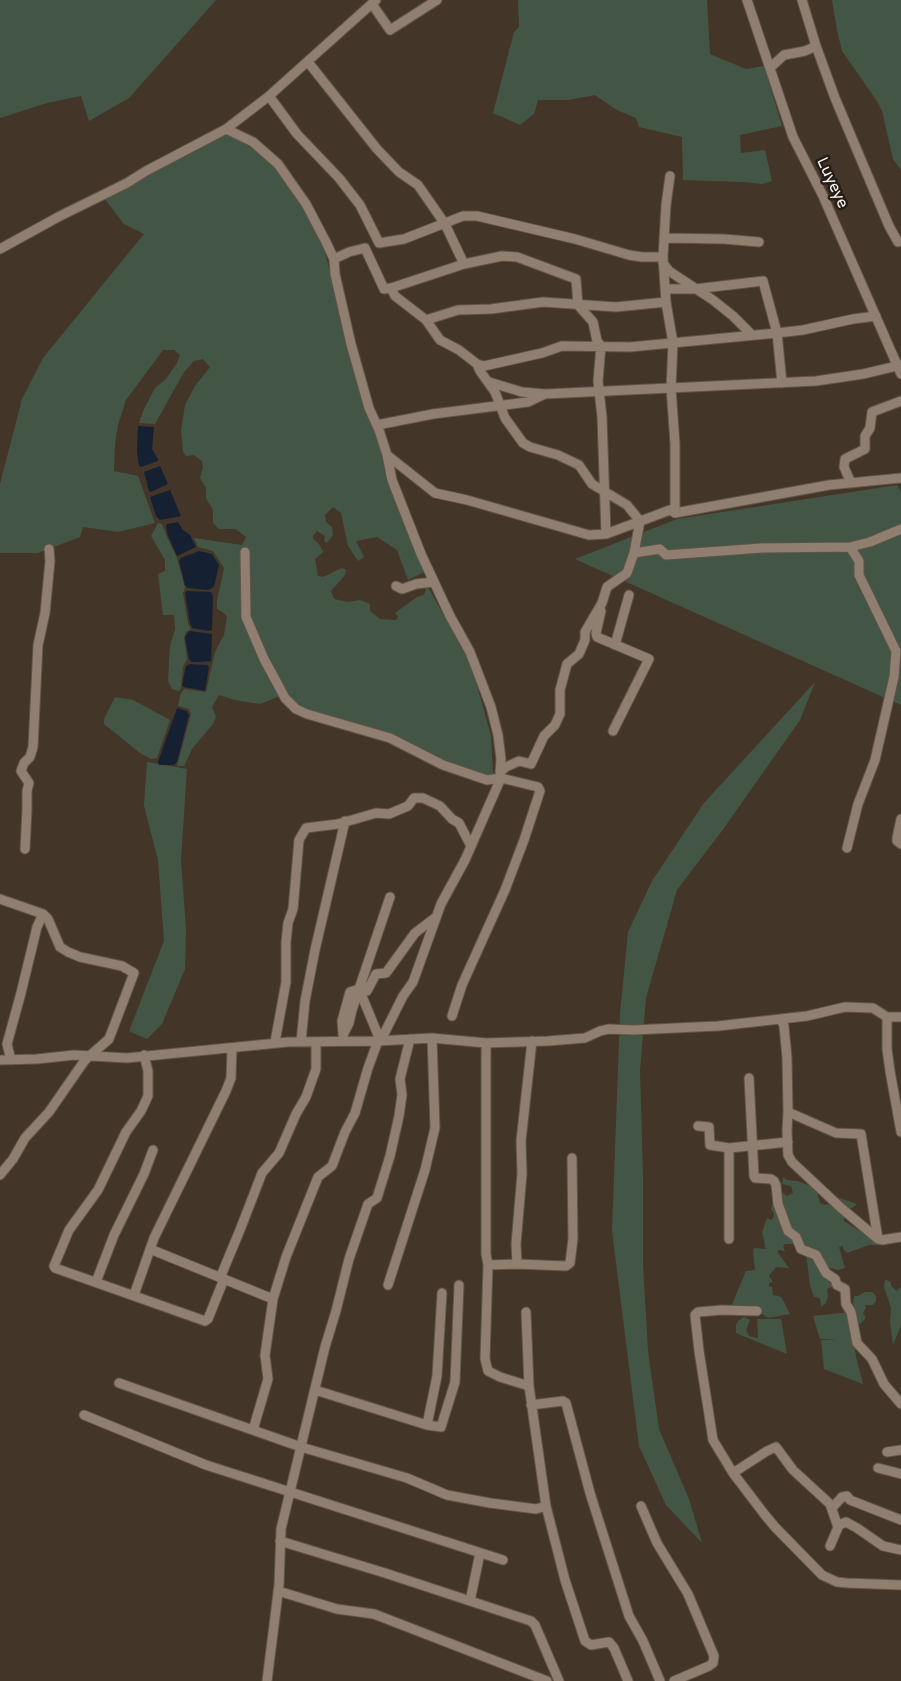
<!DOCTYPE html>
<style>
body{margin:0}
canvas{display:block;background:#433527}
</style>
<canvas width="901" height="1681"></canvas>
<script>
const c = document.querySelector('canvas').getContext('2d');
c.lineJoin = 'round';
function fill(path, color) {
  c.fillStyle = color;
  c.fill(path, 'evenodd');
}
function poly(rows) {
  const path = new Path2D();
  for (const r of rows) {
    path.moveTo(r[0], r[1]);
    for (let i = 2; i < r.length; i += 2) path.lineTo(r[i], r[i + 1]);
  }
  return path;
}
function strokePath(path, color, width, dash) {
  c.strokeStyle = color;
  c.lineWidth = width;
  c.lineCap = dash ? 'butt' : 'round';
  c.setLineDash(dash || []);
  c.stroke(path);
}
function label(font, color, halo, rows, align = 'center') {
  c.font = font + ' "Varela Round",sans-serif';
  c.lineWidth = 5;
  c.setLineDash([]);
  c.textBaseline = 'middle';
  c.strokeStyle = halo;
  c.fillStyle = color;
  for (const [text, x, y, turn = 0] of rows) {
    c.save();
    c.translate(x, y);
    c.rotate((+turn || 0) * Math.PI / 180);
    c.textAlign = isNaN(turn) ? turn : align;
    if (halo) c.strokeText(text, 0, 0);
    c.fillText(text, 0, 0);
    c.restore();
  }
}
fill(poly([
 [0,0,216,0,129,98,89,121,81,96,47,103,0,118],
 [518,0,707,0,710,54,746,69,764,66,782,126,740,135,741,153,765,150,772,181,762,184,744,182,683,180,682,137,639,127,636,118,617,110,595,95,568,100,538,100,534,114,520,125,493,113,514,32,519,27],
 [832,0,901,0,901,170,893,159,882,111,877,101,842,51,837,30],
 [215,133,229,134,251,144,276,166,309,214,323,245,366,409,376,431,387,482,424,572,408,580,397,550,377,537,356,541,364,557,358,561,348,546,341,513,333,507,325,515,326,522,332,527,333,535,327,543,324,541,325,536,317,531,313,536,313,539,319,544,323,552,315,559,318,576,323,577,342,568,346,570,345,575,331,591,334,599,348,602,360,600,370,604,370,611,380,619,396,620,398,617,395,613,417,597,424,595,427,585,471,664,491,736,493,774,486,779,415,750,307,712,280,696,260,704,235,700,219,695,212,707,216,717,213,724,192,749,184,766,177,766,191,714,189,709,178,706,180,695,184,689,206,692,215,652,224,635,227,617,224,613,217,609,217,601,224,568,213,551,198,547,194,538,242,545,246,537,236,529,219,529,213,523,213,510,206,498,206,488,200,478,203,467,202,461,194,455,186,456,183,451,181,430,185,405,195,386,210,367,203,359,194,361,184,372,155,424,139,423,144,409,155,388,166,379,177,363,180,355,174,350,163,350,126,400,118,425,115,444,114,471,138,476,155,523,118,532,83,527,80,537,38,553,0,553,0,484,22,399,43,358,144,234,124,224,101,194],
 [897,485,901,492,901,705,575,559,677,519],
 [158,523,162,524,167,537,177,558,185,588,183,593,188,624,191,629,186,632,184,638,187,659,183,667,181,688,179,691,172,689,168,681,170,646,175,629,174,615,163,615,158,574,165,571,165,560,151,536],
 [815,682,800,720,724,828,677,890,646,998,640,1071,643,1173,643,1265,648,1351,659,1429,689,1499,702,1543,666,1505,639,1446,612,1231,620,1013,628,932,652,881,704,803],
 [115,697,133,700,170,720,157,758,151,759,140,753,104,724,104,719],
 [147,762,187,769,181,860,186,929,185,969,162,1024,147,1039,129,1031,164,941,158,860,144,806],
 [783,1177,787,1180,797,1181,816,1188,820,1203,825,1205,832,1204,831,1195,857,1204,852,1208,843,1210,844,1221,882,1245,869,1245,847,1253,843,1249,843,1246,839,1247,845,1268,838,1270,826,1267,830,1278,828,1281,834,1286,827,1289,828,1296,826,1303,821,1307,820,1298,814,1297,810,1285,806,1254,799,1244,785,1244,783,1246,785,1252,781,1250,778,1250,778,1253,789,1268,776,1267,769,1276,773,1282,769,1283,769,1286,772,1287,773,1295,779,1296,782,1298,790,1314,768,1318,762,1314,743,1316,728,1314,746,1271,755,1270,753,1252,754,1248,766,1249,762,1232,767,1218,771,1220,773,1218,774,1214,771,1209,778,1189,787,1196,793,1193,791,1186,782,1184],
 [885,1280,890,1281,892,1287,897,1291,901,1287,901,1325,893,1345,890,1322,891,1308,884,1287],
 [865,1292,872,1292,876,1296,876,1301,873,1305,865,1305,866,1307,863,1314,865,1316,865,1319,860,1324,857,1324,853,1304,854,1296,858,1296],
 [850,1312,856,1357,863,1384,824,1369,821,1340,838,1339,820,1339,813,1316],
 [744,1317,750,1320,746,1330,749,1336,758,1338,757,1319,781,1319,787,1354,736,1333,736,1325,738,1321]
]), '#435645');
fill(poly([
 [138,426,154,427,152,449,158,459,158,461,141,467,139,466,137,451],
 [160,466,168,484,151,492,149,491,144,472],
 [170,490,181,516,160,520,156,516,150,497],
 [178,522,183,530,190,535,196,547,177,556,168,536,166,527,167,524],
 [199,551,212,554,219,565,214,587,208,590,188,588,185,585,179,561,181,558],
 [187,591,211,592,213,596,212,630,209,631,192,628,190,623,185,593],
 [189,631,212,634,211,661,200,662,192,662,189,659,185,637],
 [190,664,207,665,209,667,205,691,184,687,182,685,186,666],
 [177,708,187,711,189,715,177,762,174,765,159,765,158,762]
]), '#152033');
const minor = poly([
 [747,0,793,137,823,196,901,374],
 [802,0,816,46,835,98,889,226,898,242],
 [372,4,390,30,437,0],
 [308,62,377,149,399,172,418,185,445,224,464,264,502,256,517,257,576,279,578,305,593,322,597,341,601,346,598,381,602,417,606,534],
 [770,68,784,55,805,51,816,46],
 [269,96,297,134,339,178,360,205,379,243,404,239,463,216,477,216,575,239,629,255,642,257,663,257],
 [226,129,253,142,278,164,306,204,326,242,334,259,335,274,351,344,369,408,379,430,387,455,392,480,421,554,450,616,470,652,491,707,498,735,501,759,500,772],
 [670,176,666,205,663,257,666,302,673,343,671,388,675,444,675,513],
 [664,238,724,239,759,242],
 [0,249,60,216,127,183,146,171,226,129,269,96,376,0],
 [663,263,669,271,713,300,733,316,752,335],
 [391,288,464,264],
 [665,289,695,289,763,281,777,333,782,383],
 [426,320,458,310,491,309,543,302,616,307,666,302],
 [477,364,484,366,542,353,562,346,630,347,777,333,803,330,853,319,876,316],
 [489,382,522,392,545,394],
 [377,425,433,414,528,402,545,394,816,381,863,374,901,365],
 [387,455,435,493,467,500,589,535,606,534,670,510,675,513,829,485,901,478],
 [851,483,844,467,845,459,865,449,865,436,870,428,872,412,901,401],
 [245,552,246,617,264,659,277,683,285,698,296,709,307,714,390,738,443,765,487,780,501,778,500,772,506,767,519,761,531,764,544,736,555,725,560,714,560,690,567,664,579,654,585,640,585,632,602,603,607,587,627,573,634,553,640,521,627,505,592,484,579,465,558,455,530,447,523,443,505,418,495,392,480,371,477,364,459,350,440,340,426,320,395,296,391,288,384,289,365,248,349,252,334,259],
 [634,553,660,549,666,555,762,548,850,547,870,542,901,529],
 [396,586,402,589,416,584,433,582],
 [601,611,596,633,597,637,649,659,613,731],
 [615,645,629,595],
 [901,819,897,838,897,841,901,844],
 [847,848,858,804,875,760,894,677,896,651,859,575,859,561,850,547],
 [25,849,27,810,27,791,29,783,21,771,24,763,30,757,33,747,38,645,45,613,50,561,49,549],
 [0,899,43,914,48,919,60,947,68,952,80,957,122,966,134,973,109,1039,85,1060,49,1112,25,1138,13,1159,0,1175],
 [359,989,378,1035,383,1036],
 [887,1017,887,1049,890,1071,901,1132],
 [781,1019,784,1026,787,1058,788,1112,836,1133,861,1134,878,1239,882,1240,901,1237],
 [343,1034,342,1021,350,992,359,989,390,897],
 [343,1035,349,1023,352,1010,359,989,367,991,376,974,386,973,415,933,436,917],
 [275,1042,286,982,286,942,288,923,293,909,299,840,306,828,338,824,376,813,389,814,408,806,414,798,423,798,440,806,452,819,459,823,471,846],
 [301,1042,305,1001,315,950,345,821],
 [486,1043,486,1254,488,1265,485,1359,488,1371,500,1377,529,1386,546,1506,565,1580,585,1641,591,1645,609,1642,614,1648,628,1681],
 [144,1055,148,1071,148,1096,141,1111,126,1132,98,1190,69,1230,54,1266,55,1268,205,1321,208,1319,224,1279],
 [0,1060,37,1059,74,1055,127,1058,288,1042,378,1041,432,1038,486,1043,548,1041,585,1038,600,1031,609,1029,633,1030,718,1026,807,1016,845,1007,873,1008,887,1017,901,1017],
 [11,1060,7,1044,21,993,37,927,43,914],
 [749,1078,754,1176,755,1178,771,1179,774,1181,776,1185,778,1204,788,1231,796,1237,801,1249,816,1255,826,1273,835,1279,837,1285,845,1289,846,1304,851,1312,857,1343,872,1359,884,1384,901,1404],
 [788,1112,787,1130,788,1155,792,1162,840,1207,878,1239],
 [698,1126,709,1127,710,1145,729,1148,788,1142],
 [729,1148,729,1239],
 [150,1249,273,1299],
 [517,1264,566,1266,570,1263,573,1239,572,1158],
 [488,1265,517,1264,516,1244,522,1174,521,1141,532,1041],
 [220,1278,240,1230,262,1173,279,1153,296,1114,306,1097,316,1069,316,1042],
 [96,1282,114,1235,144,1174,153,1150],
 [388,1285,425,1170,435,1128,432,1038],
 [134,1295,154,1238,226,1091,231,1078,232,1048],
 [757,1311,722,1310,698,1312,695,1315,699,1351,713,1440,733,1473,765,1515,775,1527,822,1575,837,1582,847,1583,901,1585],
 [526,1312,529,1386],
 [119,1383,301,1447,407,1478,447,1495,490,1503,536,1509,546,1506],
 [315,1390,427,1425,441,1427,455,1382,459,1285],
 [531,1405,563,1401,566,1403,590,1493,629,1616,643,1641,660,1681],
 [84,1415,206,1465,503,1560],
 [427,1425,437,1376,442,1293],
 [253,1430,268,1379,265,1355,273,1299,286,1257,318,1177,332,1166,345,1132,355,1113,368,1068,378,1041,383,1036,403,996,413,982,441,904,465,860,501,778,538,787,540,791,524,840,505,890,462,985,452,1016],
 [887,1452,901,1450],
 [878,1468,901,1474],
 [733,1473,767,1451,776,1447,793,1470,830,1504,838,1527],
 [641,1506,657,1543,688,1594,714,1656,713,1663,709,1666,674,1681],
 [832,1508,842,1497,847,1496,850,1500,901,1520],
 [280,1541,385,1573,531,1621,535,1625,559,1681],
 [830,1546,839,1525,846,1522,857,1528,883,1546,901,1550],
 [278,1591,337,1609,374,1614,547,1681],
 [470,1601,480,1553],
 [267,1681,279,1585,281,1529,325,1347,336,1311,349,1259,368,1204,377,1198,390,1156,399,1116,402,1095,400,1079,410,1039]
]);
strokePath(minor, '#605449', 11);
strokePath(minor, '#907f70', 9);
label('16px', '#fcf3eb', '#241e18', [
 ["Luyeye",832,183,65]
]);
</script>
